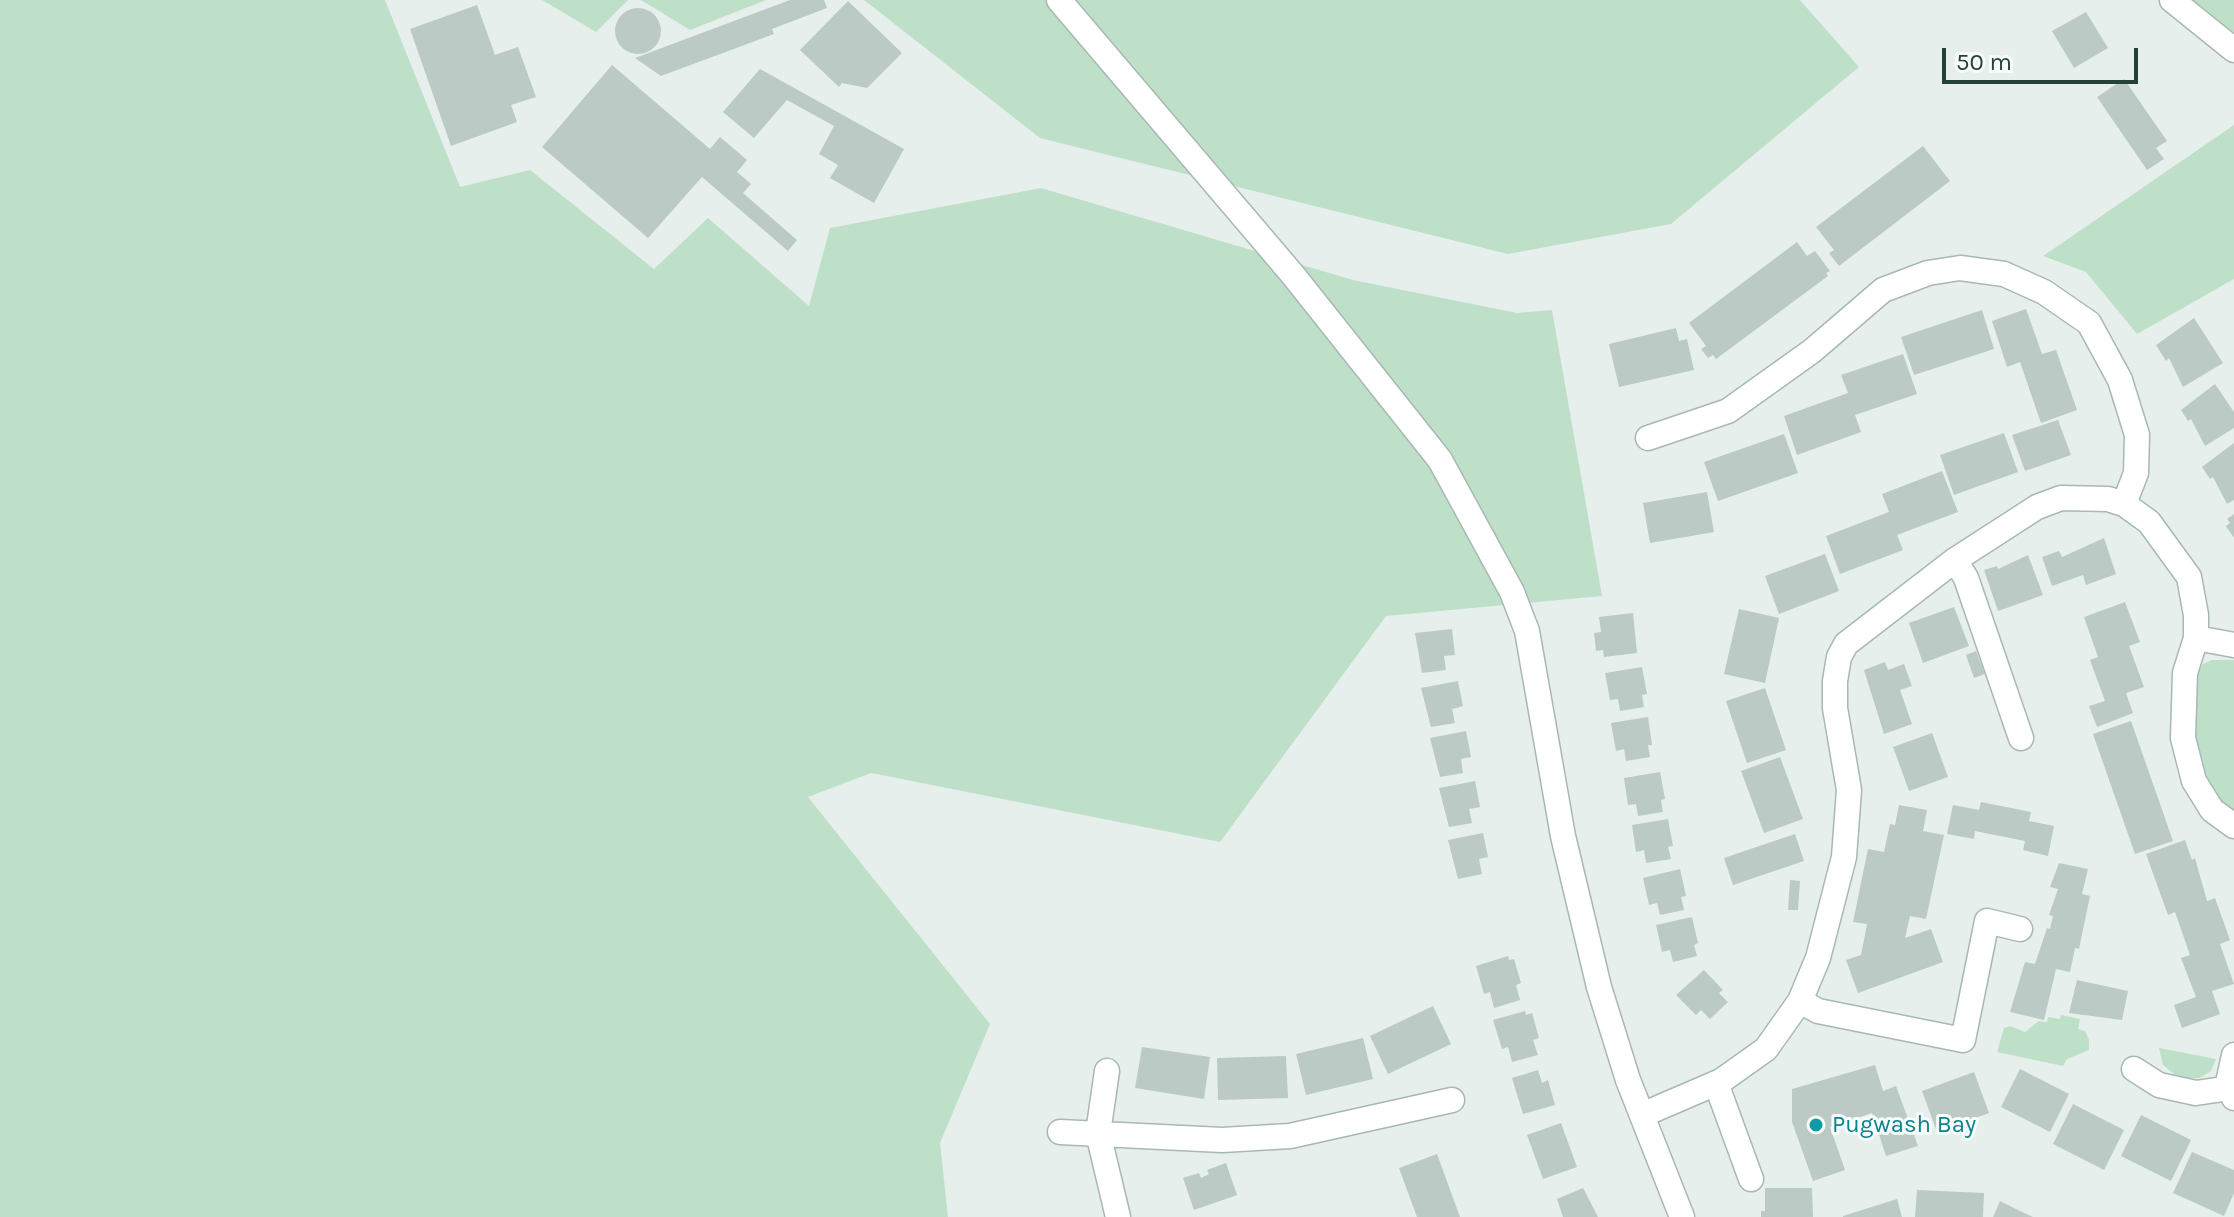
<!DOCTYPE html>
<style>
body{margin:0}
#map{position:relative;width:2234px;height:1217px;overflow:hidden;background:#e6efeb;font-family:Karla,sans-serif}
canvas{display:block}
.scale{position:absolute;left:1942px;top:48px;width:196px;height:36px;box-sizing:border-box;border:4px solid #24423a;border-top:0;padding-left:10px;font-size:24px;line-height:28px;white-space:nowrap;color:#24423a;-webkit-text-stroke:6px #f7fbf9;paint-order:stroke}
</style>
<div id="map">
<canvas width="2234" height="1217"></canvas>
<div class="scale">50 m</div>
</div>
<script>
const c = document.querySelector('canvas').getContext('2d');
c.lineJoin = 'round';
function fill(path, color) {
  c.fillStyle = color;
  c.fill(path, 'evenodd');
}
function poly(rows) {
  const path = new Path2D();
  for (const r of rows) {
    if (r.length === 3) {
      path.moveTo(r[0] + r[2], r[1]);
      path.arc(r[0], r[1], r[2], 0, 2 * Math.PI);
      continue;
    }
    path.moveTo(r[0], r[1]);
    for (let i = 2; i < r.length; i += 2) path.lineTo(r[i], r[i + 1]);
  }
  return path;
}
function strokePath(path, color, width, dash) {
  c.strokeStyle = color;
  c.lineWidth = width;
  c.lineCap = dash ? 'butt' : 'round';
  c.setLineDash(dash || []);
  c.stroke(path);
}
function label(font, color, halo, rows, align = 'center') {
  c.font = font + ' Karla,sans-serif';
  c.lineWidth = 6;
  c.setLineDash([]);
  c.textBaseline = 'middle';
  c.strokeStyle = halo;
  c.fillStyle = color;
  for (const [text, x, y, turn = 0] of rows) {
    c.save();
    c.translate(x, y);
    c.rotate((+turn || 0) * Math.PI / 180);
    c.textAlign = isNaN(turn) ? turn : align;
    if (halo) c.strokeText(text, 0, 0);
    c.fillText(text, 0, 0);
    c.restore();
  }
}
fill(poly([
 [0,0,385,0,460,187,530,170,654,269,708,218,809,306,830,228,1041,188,1353,280,1517,313,1552,310,1602,596,1386,616,1220,842,871,773,808,797,990,1024,940,1143,948,1217,0,1217],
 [542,0,628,0,596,32],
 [641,0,766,0,690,30],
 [864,0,1800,0,1859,67,1671,224,1508,254,1040,138],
 [2189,0,2234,0,2234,41],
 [2234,125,2234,279,2137,334,2086,272,2043,256],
 [2212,660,2234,660,2234,814,2212,794,2191,746,2196,677,2203,664],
 [2061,1015,2080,1019,2078,1029,2085,1031,2089,1040,2089,1050,2067,1059,2063,1066,1997,1052,2004,1028,2010,1026,2025,1032,2039,1021,2047,1022,2048,1017,2060,1019],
 [2159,1048,2216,1059,2211,1071,2200,1078,2179,1078,2163,1065]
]), '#bfe0c8');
fill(poly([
 [790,0,824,0,827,8,772,29,774,34,661,76,635,58],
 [848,1,902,53,867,88,842,83,839,87,800,50],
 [477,5,495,55,518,47,536,97,511,105,517,122,451,146,410,29],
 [638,31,23],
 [2086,12,2108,48,2074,68,2052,31],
 [612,65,710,149,720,137,747,160,737,172,751,184,743,193,797,240,788,251,702,177,648,238,542,147],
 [760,69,904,149,874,203,830,178,838,165,819,154,834,126,787,100,754,138,723,112],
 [2124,79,2167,141,2156,148,2164,159,2147,170,2097,97],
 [1923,146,1950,181,1839,266,1829,253,1834,250,1816,227],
 [1797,242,1807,256,1815,251,1830,271,1826,273,1828,276,1716,359,1713,355,1708,358,1701,349,1706,346,1689,323],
 [2026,309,2042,354,2056,350,2077,410,2041,423,2020,362,2007,367,1992,321],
 [1982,310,1994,349,1914,375,1901,337],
 [2194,318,2223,363,2183,387,2169,358,2166,361,2156,345],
 [1676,328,1679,341,1687,339,1694,370,1619,387,1609,344],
 [1903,354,1917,394,1855,415,1861,432,1797,455,1784,416,1848,393,1841,375],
 [2215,384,2234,412,2234,428,2205,446,2191,419,2188,421,2181,410],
 [2058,420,2071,455,2025,471,2012,435],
 [2004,433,2018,472,1954,495,1940,455],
 [1784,434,1798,473,1718,501,1704,462],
 [2234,443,2234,500,2227,504,2213,477,2210,479,2202,467],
 [1942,471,1958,512,1897,535,1903,550,1840,574,1826,536,1889,512,1882,494],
 [1707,492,1714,532,1650,543,1643,503],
 [2234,514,2234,538,2226,526,2230,523,2227,519],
 [2104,538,2116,574,2086,585,2083,575,2052,586,2042,557,2059,551,2062,557],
 [1825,554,1839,591,1779,614,1765,576],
 [2028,555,2043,595,1998,611,1984,570,1997,566,1998,569],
 [2125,602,2140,642,2129,646,2144,687,2126,693,2133,713,2097,727,2089,706,2105,701,2090,660,2098,657,2084,617],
 [1954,607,1969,646,1923,663,1909,623],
 [1739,609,1779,618,1765,683,1724,674],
 [1633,613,1637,653,1604,657,1603,650,1596,651,1594,633,1601,632,1599,617],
 [1452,629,1455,655,1444,656,1446,670,1422,673,1415,633],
 [1976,651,1985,674,1974,678,1966,655],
 [1885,662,1888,670,1904,664,1912,686,1900,690,1912,724,1884,734,1864,670],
 [1642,667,1647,694,1642,695,1644,707,1620,711,1618,699,1610,700,1605,673],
 [1458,681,1463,706,1452,709,1455,723,1431,727,1421,688],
 [1765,688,1786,750,1747,763,1726,701],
 [1648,717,1652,745,1648,745,1650,757,1626,761,1624,749,1616,751,1611,723],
 [2131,721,2173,841,2135,854,2093,734],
 [1466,731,1471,757,1461,759,1463,773,1440,777,1430,738],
 [1932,733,1948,777,1909,791,1893,747],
 [1780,757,1803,819,1764,833,1741,771],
 [1660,772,1665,799,1661,800,1663,812,1638,816,1636,804,1628,805,1624,778],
 [1475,781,1480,807,1469,809,1472,823,1449,827,1439,788],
 [1981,802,2031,812,2029,821,2054,826,2048,856,2023,850,2025,841,1975,831,1974,839,1947,834,1953,805,1979,810],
 [1899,805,1927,810,1923,831,1944,835,1926,919,1910,916,1905,938,1931,929,1943,962,1858,993,1846,960,1861,955,1867,924,1853,922,1868,849,1884,852,1890,824,1895,825],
 [1668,819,1673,846,1668,847,1671,859,1646,863,1644,850,1636,852,1632,825],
 [1483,833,1488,857,1479,859,1482,874,1458,879,1448,840],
 [1795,834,1804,861,1733,885,1724,858],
 [2185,840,2192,860,2195,858,2207,901,2215,898,2230,940,2220,944,2234,984,2212,991,2220,1014,2182,1028,2174,1005,2196,997,2181,958,2190,955,2175,912,2168,915,2146,854],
 [2059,863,2088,869,2082,894,2090,896,2079,949,2075,948,2070,972,2056,969,2044,1020,2010,1012,2025,962,2035,964,2047,928,2050,929,2053,916,2049,915,2058,889,2050,887],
 [1680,869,1686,896,1681,897,1684,910,1660,915,1657,903,1649,905,1643,878],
 [1790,880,1800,881,1798,910,1788,910],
 [1692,917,1698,943,1694,945,1697,956,1673,962,1670,950,1662,952,1656,925],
 [1508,956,1509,960,1514,959,1521,983,1516,985,1520,1000,1494,1008,1490,992,1484,994,1476,966],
 [1704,970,1723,990,1719,993,1728,1002,1710,1019,1701,1010,1696,1015,1676,995],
 [2077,980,2128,991,2122,1020,2069,1013],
 [1433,1006,1451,1044,1388,1074,1370,1036],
 [1525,1011,1526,1015,1532,1013,1539,1038,1533,1040,1538,1055,1512,1062,1508,1047,1502,1049,1493,1020],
 [1363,1038,1373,1079,1306,1095,1296,1054],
 [1142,1047,1210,1057,1204,1099,1135,1088],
 [1286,1056,1288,1098,1218,1100,1217,1058],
 [1875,1065,1883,1091,1896,1086,1918,1146,1886,1156,1872,1113,1830,1127,1845,1170,1813,1181,1792,1122,1792,1089],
 [2020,1069,2069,1094,2050,1132,2001,1107],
 [1538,1070,1542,1083,1548,1080,1555,1105,1523,1114,1512,1078],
 [1974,1072,1989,1113,1937,1132,1922,1091],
 [2073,1104,2124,1130,2104,1170,2053,1144],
 [2141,1115,2191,1140,2171,1181,2121,1156],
 [1561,1123,1577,1167,1543,1179,1527,1135],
 [2192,1152,2234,1170,2234,1193,2224,1216,2173,1193],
 [1437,1154,1460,1217,1417,1217,1399,1168],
 [1226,1163,1237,1195,1194,1210,1183,1178,1199,1173,1201,1178,1209,1174,1207,1170],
 [1583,1188,1598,1217,1563,1217,1557,1199],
 [1765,1188,1812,1188,1813,1217,1761,1217,1761,1211,1765,1211],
 [1917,1190,1984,1193,1983,1217,1915,1217],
 [1897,1199,1902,1217,1843,1217,1843,1216],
 [2000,1201,2020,1211,2033,1217,1993,1217]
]), '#bbcac4');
const minor = poly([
 [1059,0,1293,275,1440,460,1512,592,1527,631,1563,836,1599,987,1628,1080,1682,1217],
 [2172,0,2234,50],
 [1648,438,1728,411,1812,351,1883,290,1928,273,1960,268,2004,274,2044,292,2089,323,2120,380,2137,435,2136,473,2124,504],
 [1955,560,1966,578,2021,738],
 [2196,638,2234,645],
 [1800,1001,1818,1011,1963,1040,1987,921,2020,929],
 [2234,1055,2229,1078,2234,1098],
 [2134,1069,2159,1085,2196,1093,2230,1088],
 [1107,1071,1098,1133,1118,1217],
 [1716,1083,1751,1179],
 [1642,1115,1721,1081,1766,1049,1800,1001,1818,958,1844,857,1849,790,1835,708,1835,681,1839,657,1846,644,1955,560,2037,507,2061,498,2108,499,2124,504,2149,522,2189,577,2196,615,2196,638,2185,673,2183,738,2194,781,2212,810,2234,826],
 [1060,1132,1222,1140,1290,1136,1452,1100]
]);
strokePath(minor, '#a8b8b2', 27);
strokePath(minor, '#fff', 24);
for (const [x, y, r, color] of [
 [1816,1125,8,"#0f9aa8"]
]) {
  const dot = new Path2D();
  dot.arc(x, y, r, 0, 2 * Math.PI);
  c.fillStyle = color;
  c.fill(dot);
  strokePath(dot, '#f7fbf9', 3);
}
label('24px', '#0d838f', '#f7fbf9', [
 ["Pugwash Bay",1832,1125]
], 'left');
</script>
